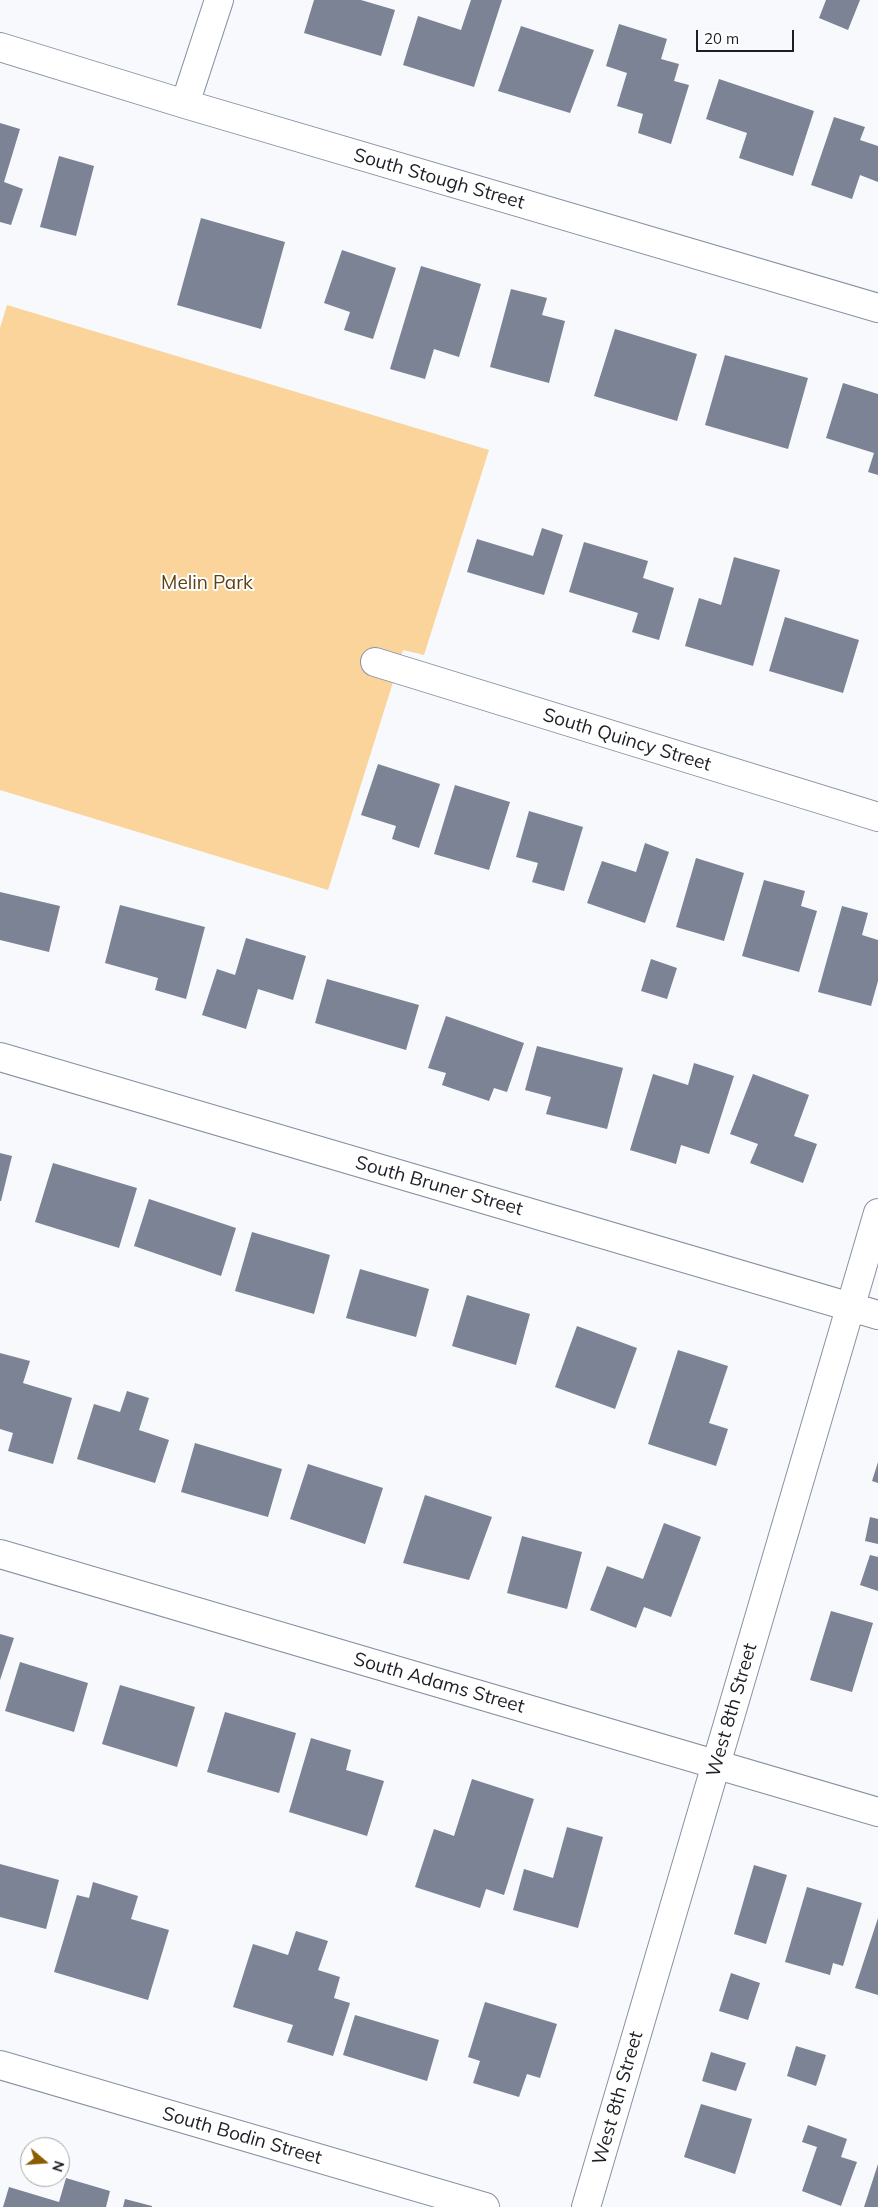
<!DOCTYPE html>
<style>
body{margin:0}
#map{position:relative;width:878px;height:2207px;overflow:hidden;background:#f7f9fd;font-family:Mulish,sans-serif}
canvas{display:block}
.north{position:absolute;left:20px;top:2137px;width:50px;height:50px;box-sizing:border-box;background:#fff;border:1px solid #a4a5a8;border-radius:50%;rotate:108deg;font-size:14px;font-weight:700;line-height:20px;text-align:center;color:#1c1f26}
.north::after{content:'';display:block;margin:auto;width:18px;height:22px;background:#8a5e00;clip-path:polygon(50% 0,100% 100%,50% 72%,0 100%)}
.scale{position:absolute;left:696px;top:30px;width:98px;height:22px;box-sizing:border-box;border:2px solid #1c1f26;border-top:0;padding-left:6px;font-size:15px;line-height:18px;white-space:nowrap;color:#1c1f26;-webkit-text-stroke:4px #fff;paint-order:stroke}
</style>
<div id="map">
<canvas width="878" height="2207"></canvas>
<div class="north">N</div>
<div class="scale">20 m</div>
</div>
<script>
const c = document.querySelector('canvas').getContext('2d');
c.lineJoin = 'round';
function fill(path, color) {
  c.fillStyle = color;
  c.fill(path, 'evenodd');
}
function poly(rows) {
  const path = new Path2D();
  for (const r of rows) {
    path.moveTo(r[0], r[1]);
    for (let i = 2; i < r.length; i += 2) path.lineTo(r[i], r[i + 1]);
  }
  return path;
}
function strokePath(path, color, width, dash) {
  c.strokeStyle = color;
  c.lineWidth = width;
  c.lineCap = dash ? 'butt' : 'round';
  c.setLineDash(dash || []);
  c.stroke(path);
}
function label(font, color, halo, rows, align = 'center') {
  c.font = font + ' Mulish,sans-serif';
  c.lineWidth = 4;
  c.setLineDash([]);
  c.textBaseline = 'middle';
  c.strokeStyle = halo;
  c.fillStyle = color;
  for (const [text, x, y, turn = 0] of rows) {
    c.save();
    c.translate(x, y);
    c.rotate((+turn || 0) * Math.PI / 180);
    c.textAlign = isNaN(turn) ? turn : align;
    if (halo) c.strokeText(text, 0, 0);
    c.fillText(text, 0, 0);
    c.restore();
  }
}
fill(poly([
 [7,305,489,450,424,655,403,650,328,890,0,790,0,328]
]), '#fad49b');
fill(poly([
 [314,0,361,0,395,10,381,56,304,33],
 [471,0,502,0,474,87,403,65,418,16,461,30],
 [826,0,860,0,848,30,819,18],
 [619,24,667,39,661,59,679,64,674,81,689,85,671,144,638,133,643,114,617,106,627,73,606,66],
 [521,26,594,50,570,113,498,91],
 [719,79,814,111,793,176,739,158,747,133,706,119],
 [834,117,865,127,860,140,878,146,878,182,860,175,852,199,811,185],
 [0,123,20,129,4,182,23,189,11,225,0,222],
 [59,156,94,166,76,236,40,227],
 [201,218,285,242,261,329,177,305],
 [342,250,396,268,373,339,344,330,350,312,324,303],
 [421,266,481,284,459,357,434,349,425,379,390,369],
 [511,289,547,298,542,315,565,321,549,383,490,367],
 [615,329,697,354,677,421,594,396],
 [725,355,808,378,788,449,705,425],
 [843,383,878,394,878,475,868,472,874,453,826,438],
 [542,528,563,535,544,595,467,572,477,539,533,556],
 [584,542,648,561,643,578,674,588,659,640,632,632,638,613,569,592],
 [734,557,780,570,753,666,685,646,699,598,721,605],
 [785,617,859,640,843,693,769,671],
 [378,764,440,784,419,848,392,839,396,826,361,815],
 [455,785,510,802,489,870,434,854],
 [529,811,583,827,564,891,532,882,538,863,516,857],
 [645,843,669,852,645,923,587,903,602,861,636,872],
 [696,858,744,873,724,941,676,927],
 [764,880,805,891,801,906,817,911,799,972,742,956],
 [0,892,60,906,49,952,0,940],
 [120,905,205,927,186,999,155,990,158,978,105,963],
 [842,906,868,913,862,935,878,940,878,981,871,1006,818,992],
 [246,938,306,956,293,1000,258,989,246,1029,202,1015,217,969,235,975],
 [651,959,677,968,667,999,641,991],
 [327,979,419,1005,406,1050,315,1023],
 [446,1016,524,1043,507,1092,494,1088,489,1101,442,1085,446,1073,428,1068],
 [537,1046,623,1068,607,1129,546,1114,551,1097,525,1090],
 [694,1063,734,1076,709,1154,681,1145,676,1164,630,1150,653,1074,688,1085],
 [753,1074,809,1095,794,1136,817,1144,803,1183,750,1163,758,1144,730,1134],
 [0,1153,12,1156,1,1201,0,1201],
 [53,1163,137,1188,119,1248,35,1222],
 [149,1199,236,1228,221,1276,134,1246],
 [252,1232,330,1255,314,1314,235,1291],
 [360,1269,429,1289,416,1337,346,1318],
 [467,1295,530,1314,516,1365,452,1346],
 [577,1326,637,1348,615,1409,555,1387],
 [678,1350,728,1366,709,1423,728,1429,716,1466,648,1444],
 [0,1353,30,1361,23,1383,72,1398,53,1464,8,1451,13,1433,0,1429],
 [127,1391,149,1398,139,1430,169,1440,155,1483,77,1459,94,1404,120,1412],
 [195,1443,282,1469,268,1517,181,1492],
 [878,1462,878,1483,872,1481],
 [308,1464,383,1488,365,1544,290,1519],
 [425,1495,492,1517,469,1580,403,1563],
 [870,1517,878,1519,878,1544,865,1541],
 [664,1523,701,1537,671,1617,644,1607,636,1628,590,1610,607,1566,643,1579],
 [522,1536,582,1552,567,1609,507,1593],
 [870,1555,878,1557,878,1591,860,1585],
 [831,1611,873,1623,852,1692,810,1680],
 [0,1634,14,1638,0,1680],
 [20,1662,88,1683,74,1732,5,1711],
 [120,1685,195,1707,177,1767,102,1744],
 [225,1712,296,1733,279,1793,207,1772],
 [311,1738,351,1750,346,1770,384,1781,367,1836,289,1812],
 [472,1779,534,1799,504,1895,486,1889,480,1908,415,1887,434,1829,454,1836],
 [567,1827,603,1837,578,1928,513,1910,524,1869,553,1878],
 [0,1864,59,1880,46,1929,0,1917],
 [754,1865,787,1875,766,1944,734,1934],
 [93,1882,138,1896,131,1919,169,1930,148,2000,54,1972,77,1895,89,1898],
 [807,1887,862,1903,843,1966,833,1963,830,1975,785,1962],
 [878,1918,878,1995,855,1988],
 [296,1931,328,1941,318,1970,340,1977,334,1998,350,2003,333,2056,287,2042,293,2025,233,2007,253,1944,288,1955],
 [731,1973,760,1983,748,2020,719,2011],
 [485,2002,557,2024,540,2078,527,2074,519,2097,473,2083,480,2061,468,2057],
 [355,2015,439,2040,427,2081,343,2055],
 [796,2046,826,2055,816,2086,787,2076],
 [711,2052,746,2063,736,2091,702,2081],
 [701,2104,752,2119,735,2174,684,2157],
 [808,2125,847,2139,841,2157,857,2162,841,2206,802,2191,817,2147,802,2142],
 [878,2164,878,2207,864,2207],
 [66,2178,110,2191,106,2207,3,2207,9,2187,59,2202],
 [125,2199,152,2206,152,2207,123,2207]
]), '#7b8394');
const minor = poly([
 [0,47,185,104,878,308],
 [185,104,219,0],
 [375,662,878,817],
 [0,1057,878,1315],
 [0,1554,878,1812],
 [0,2065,485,2207],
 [586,2207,878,1213]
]);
strokePath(minor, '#8891a2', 30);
strokePath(minor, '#fff', 28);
label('19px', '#1c1f26', '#fff', [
 ["South Stough Street",439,179,16],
 ["South Quincy Street",627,740,17],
 ["South Bruner Street",439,1186,16],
 ["South Adams Street",439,1683,16],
 ["West 8th Street",732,1710,-74],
 ["West 8th Street",618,2098,-74],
 ["South Bodin Street",242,2136,16]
]);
label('19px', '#5d4112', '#fff', [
 ["Melin Park",207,583]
]);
</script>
